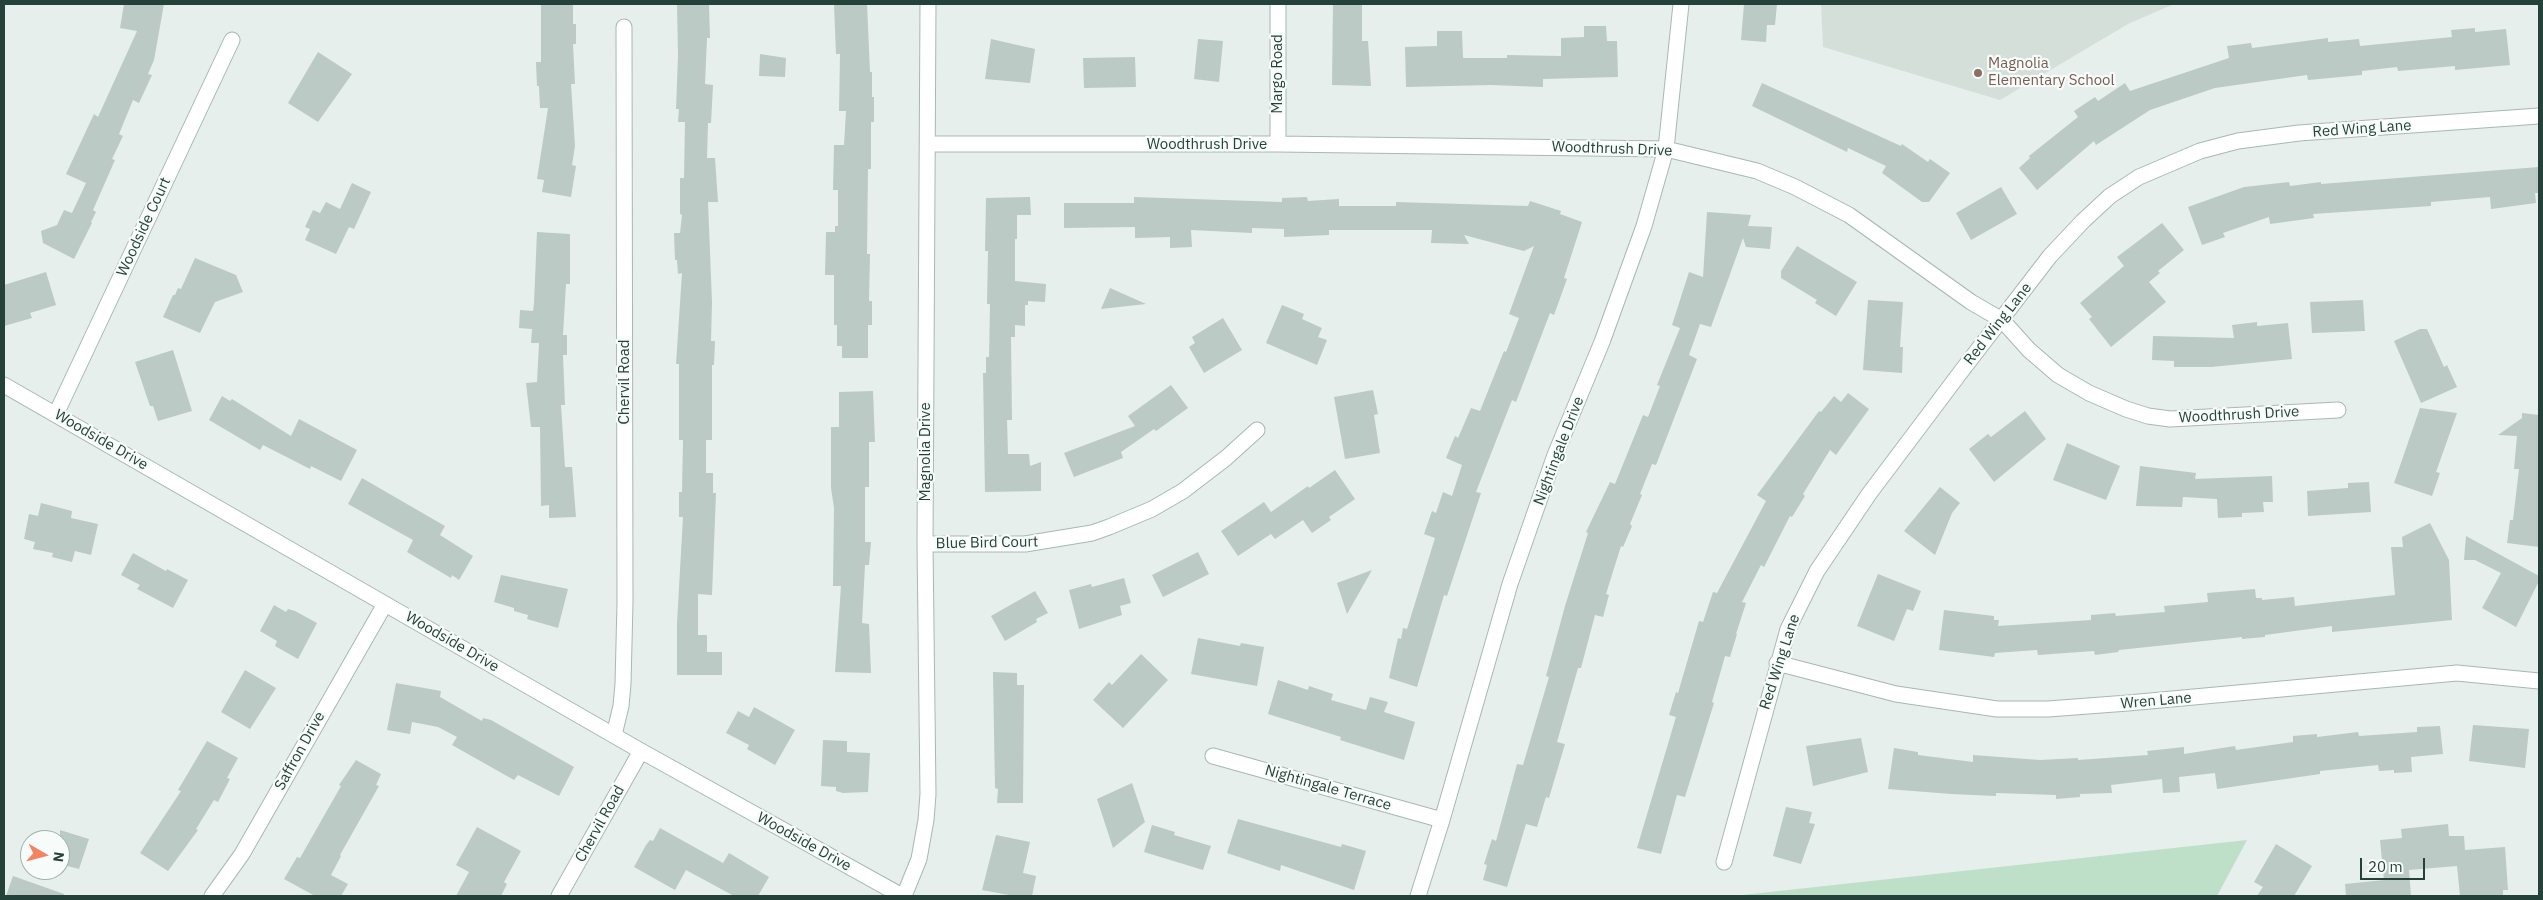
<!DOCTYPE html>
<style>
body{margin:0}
#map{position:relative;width:2543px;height:900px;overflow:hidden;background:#e6efeb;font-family:"IBM Plex Sans",sans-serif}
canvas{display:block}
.frame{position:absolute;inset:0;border:5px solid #24423a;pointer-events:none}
.north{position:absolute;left:20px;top:830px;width:50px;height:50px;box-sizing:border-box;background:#f7fbf9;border:1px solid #a3b1ad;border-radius:50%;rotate:98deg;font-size:14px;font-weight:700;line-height:20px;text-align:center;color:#24423a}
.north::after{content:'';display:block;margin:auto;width:18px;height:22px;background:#f4845f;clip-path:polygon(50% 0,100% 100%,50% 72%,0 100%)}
.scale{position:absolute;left:2360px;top:858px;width:65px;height:22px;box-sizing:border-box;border:2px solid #24423a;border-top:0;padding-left:6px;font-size:15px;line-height:18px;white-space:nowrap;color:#24423a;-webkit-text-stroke:4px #f7fbf9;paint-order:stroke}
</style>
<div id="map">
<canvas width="2543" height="900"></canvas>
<div class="frame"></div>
<div class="north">N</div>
<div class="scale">20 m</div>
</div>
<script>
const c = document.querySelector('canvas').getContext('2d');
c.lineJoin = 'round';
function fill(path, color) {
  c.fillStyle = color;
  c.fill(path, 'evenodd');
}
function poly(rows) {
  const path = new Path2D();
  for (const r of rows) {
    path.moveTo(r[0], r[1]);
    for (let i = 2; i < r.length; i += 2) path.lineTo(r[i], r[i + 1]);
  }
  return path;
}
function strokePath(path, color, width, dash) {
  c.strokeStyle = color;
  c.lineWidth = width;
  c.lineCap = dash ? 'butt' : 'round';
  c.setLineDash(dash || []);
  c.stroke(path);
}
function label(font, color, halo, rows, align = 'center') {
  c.font = font + ' "IBM Plex Sans",sans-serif';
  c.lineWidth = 4.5;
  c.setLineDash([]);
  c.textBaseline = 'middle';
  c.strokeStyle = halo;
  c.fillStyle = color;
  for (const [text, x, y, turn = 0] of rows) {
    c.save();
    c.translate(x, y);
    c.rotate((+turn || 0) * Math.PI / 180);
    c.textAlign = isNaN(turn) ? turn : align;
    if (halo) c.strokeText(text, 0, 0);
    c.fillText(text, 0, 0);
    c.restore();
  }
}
fill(poly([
 [1821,4,2174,4,2128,24,2000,100,1823,47]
]), '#d4dfda');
fill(poly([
 [2247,840,2217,896,1733,896]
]), '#bfe0c8');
fill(poly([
 [124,4,164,4,154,60,148,74,152,75,139,103,133,100,119,134,123,136,112,159,115,160,93,210,96,212,91,222,92,223,74,259,43,243,41,231,57,225,64,210,72,213,86,183,66,174,94,114,98,117,137,31,120,28],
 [541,4,573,4,573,24,576,24,576,44,573,44,575,84,571,84,575,146,572,165,576,166,571,197,542,192,544,180,537,179,548,108,540,108,539,86,537,86,536,62,541,62],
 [677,4,709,4,710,38,707,38,705,84,713,85,711,123,708,123,707,158,715,158,718,202,708,202,712,302,711,341,715,341,714,365,712,365,712,440,706,440,706,473,713,473,713,493,716,493,712,595,698,594,698,635,707,635,707,652,722,652,722,675,677,675,677,623,683,517,679,517,679,492,682,492,683,440,679,440,679,364,676,364,682,273,678,274,677,260,675,260,674,233,680,233,682,215,680,214,680,178,684,178,685,122,678,122,679,109,676,109,678,56],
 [834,4,867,4,870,72,872,72,872,97,874,97,874,122,871,122,871,169,868,169,867,254,870,254,869,301,872,301,872,325,868,325,868,358,842,358,842,346,837,346,837,325,834,325,834,275,825,275,826,232,835,232,835,226,838,226,838,190,833,190,834,145,844,145,846,111,839,111,840,54,836,54],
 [1333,4,1362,4,1362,41,1368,41,1371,86,1332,85],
 [1744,4,1777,4,1775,25,1767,25,1766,42,1741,40],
 [1584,26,1606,26,1607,41,1617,41,1618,77,1543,79,1543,87,1491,85,1406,87,1405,47,1437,46,1437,31,1462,31,1463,58,1507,58,1507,55,1561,56,1561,38,1584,37],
 [2475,28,2475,32,2506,29,2510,65,2455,70,2455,66,2398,71,2397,67,2362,71,2362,75,2308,80,2307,75,2215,88,2150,110,2096,145,2094,141,2037,190,2019,168,2030,158,2029,156,2078,117,2074,111,2095,97,2098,101,2125,83,2130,91,2229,58,2227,46,2251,43,2252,48,2328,38,2328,42,2359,39,2360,46,2452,37,2451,30],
 [991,39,1035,49,1030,83,985,79],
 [1198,39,1223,41,1219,82,1194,79],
 [318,52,352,74,318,122,288,103],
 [760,54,786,58,785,77,759,76],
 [1135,57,1136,87,1084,88,1083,58],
 [1762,83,1901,146,1902,144,1928,162,1930,159,1950,173,1929,202,1922,202,1882,173,1886,166,1848,148,1847,152,1752,106],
 [2539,167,2539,193,2535,193,2536,203,2491,209,2490,197,2431,202,2431,206,2313,214,2314,218,2270,224,2269,217,2223,233,2225,237,2202,245,2188,207,2244,187,2289,182,2290,186,2321,182,2321,184],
 [352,183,371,192,354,229,349,227,336,254,305,240,310,229,305,227,313,210,320,213,326,202,340,209],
 [2001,187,2017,214,1971,240,1956,213],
 [1030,197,1031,215,1017,215,1017,239,1015,239,1015,281,1046,284,1045,302,1028,301,1028,305,1025,305,1025,326,1015,325,1015,337,1011,337,1012,420,1007,420,1008,454,1029,454,1030,466,1041,462,1041,491,985,492,983,373,986,373,986,357,989,357,990,304,987,304,988,251,985,251,986,198],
 [1134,197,1282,202,1282,198,1307,197,1308,201,1339,199,1339,206,1396,206,1396,202,1528,206,1530,201,1561,211,1560,214,1582,222,1564,278,1567,279,1554,315,1550,313,1516,402,1512,400,1476,492,1481,493,1447,596,1444,595,1417,687,1389,678,1398,638,1401,639,1403,628,1407,629,1435,538,1424,534,1432,511,1436,513,1443,492,1452,496,1462,465,1446,458,1455,436,1458,438,1471,408,1480,411,1504,351,1506,352,1519,318,1509,314,1534,246,1524,251,1464,235,1469,244,1431,243,1432,230,1329,230,1329,235,1284,237,1284,229,1252,228,1252,233,1191,230,1192,247,1170,248,1170,237,1135,238,1135,227,1064,228,1064,203,1134,203],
 [1707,212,1751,215,1748,226,1772,227,1770,249,1746,247,1743,238,1711,327,1700,324,1689,355,1697,359,1656,465,1652,464,1640,494,1642,495,1630,524,1632,526,1623,547,1621,546,1606,594,1609,595,1603,617,1595,615,1581,668,1578,668,1557,742,1565,744,1549,798,1546,797,1537,827,1526,824,1507,887,1483,880,1487,865,1484,864,1492,839,1496,841,1517,764,1523,765,1549,677,1546,676,1565,606,1588,533,1586,532,1610,482,1615,484,1643,415,1648,417,1660,386,1657,385,1680,328,1672,325,1689,272,1703,277],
 [2162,223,2184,250,2158,271,2160,273,2149,282,2166,302,2111,347,2089,319,2092,317,2080,303,2124,266,2117,257],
 [537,232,570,234,570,284,566,284,563,335,567,335,567,355,563,355,565,405,561,405,565,467,572,467,576,517,549,518,549,505,541,506,540,427,531,427,526,383,537,382,539,343,531,343,532,329,519,328,520,310,533,311,534,303],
 [1797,246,1857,282,1836,316,1815,303,1817,300,1781,278,1781,271],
 [195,258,236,275,243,292,215,302,200,333,163,317,173,295,175,295,178,288,181,289],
 [46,272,56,305,30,313,32,318,4,326,4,285],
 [1110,288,1146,304,1101,309],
 [1868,300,1903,302,1900,347,1903,347,1902,373,1863,370],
 [2363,300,2365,331,2312,333,2310,302],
 [1282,305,1304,314,1302,319,1322,328,1318,337,1327,340,1317,365,1266,343],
 [1223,318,1242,350,1204,373,1189,347,1195,343,1192,337],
 [2257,322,2257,326,2288,323,2292,359,2211,367,2174,367,2174,361,2152,360,2153,336,2234,338,2232,325],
 [2420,329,2427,329,2444,367,2447,365,2457,387,2421,403,2394,341],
 [173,350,192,411,158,421,153,406,150,406,135,362],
 [1171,385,1188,408,1156,431,1154,429,1121,452,1123,458,1074,477,1064,453,1135,426,1128,416],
 [1373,390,1378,414,1374,415,1380,453,1345,459,1334,397],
 [873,391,875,442,869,442,869,487,865,487,865,542,871,542,869,565,865,565,862,623,869,624,871,673,835,672,841,586,833,586,834,508,831,488,831,427,839,427,839,392],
 [1848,393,1869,409,1836,455,1830,450,1803,494,1805,496,1792,517,1790,516,1764,567,1761,565,1742,602,1746,603,1736,634,1737,634,1730,657,1725,656,1712,702,1714,703,1685,797,1677,795,1661,854,1637,848,1676,717,1669,715,1676,692,1678,693,1699,621,1703,622,1713,592,1717,593,1766,501,1757,495,1819,411,1821,412,1834,396,1841,402],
 [222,396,230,401,232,399,291,436,299,419,357,450,341,481,311,466,310,469,263,445,260,450,209,420],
 [2420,408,2457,413,2436,472,2440,473,2432,496,2394,483],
 [2025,411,2046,439,1994,482,1969,449,1988,434,1991,437],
 [2522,413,2539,415,2539,547,2507,543,2510,520,2513,520,2519,469,2514,469,2517,436,2498,435,2522,418],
 [2067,443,2120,466,2106,500,2053,480],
 [2140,466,2196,473,2195,479,2272,476,2273,502,2263,502,2264,512,2242,513,2242,517,2218,518,2217,499,2183,497,2182,507,2136,506],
 [1335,470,1355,499,1329,517,1331,520,1312,533,1303,520,1275,539,1271,534,1238,556,1221,531,1264,502,1271,512,1308,486,1309,488],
 [362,478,445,526,440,535,473,556,459,580,452,575,451,578,407,552,413,540,348,504],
 [2369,482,2371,512,2308,516,2307,491,2348,488,2348,483],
 [1940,487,1960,503,1952,513,1935,555,1904,531],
 [41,503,72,511,71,518,98,524,91,555,75,551,72,562,52,557,53,553,33,549,35,542,24,539,29,514,38,516],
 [2430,523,2449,560,2452,620,2332,632,2332,626,2265,635,2265,637,2242,639,2242,637,2119,650,2118,652,2095,655,2094,651,2038,655,2037,650,1995,653,1994,657,1939,650,1944,610,1994,616,1994,620,1999,620,1998,626,2091,620,2091,615,2115,613,2116,616,2165,612,2164,606,2208,602,2207,593,2255,589,2256,598,2262,598,2262,600,2294,597,2295,606,2395,595,2391,547,2403,547,2402,537],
 [2466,536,2539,576,2539,581,2516,627,2482,608,2501,573,2475,560,2464,560],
 [1198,552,1209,574,1163,597,1152,575],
 [133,553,166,571,167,569,188,580,173,608,137,589,140,585,121,575],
 [1372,570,1347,614,1337,583],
 [1878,574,1921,591,1913,611,1907,609,1894,641,1857,626],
 [501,575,568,589,558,628,527,619,528,615,514,611,514,608,494,602],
 [1124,578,1131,603,1120,606,1122,615,1079,629,1069,590,1091,584,1092,587],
 [1035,591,1048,613,1036,619,1037,622,1005,641,991,616],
 [274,605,286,612,288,609,295,611,317,623,298,659,275,646,277,641,260,631],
 [1198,638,1240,646,1241,643,1264,647,1257,686,1191,674],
 [1141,654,1168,680,1123,728,1093,700,1109,682,1112,685],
 [245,670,276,688,250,729,221,712],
 [993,672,1017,673,1017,685,1024,685,1023,803,997,803,998,789,995,788],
 [1278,680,1308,690,1309,686,1333,694,1331,700,1366,710,1370,697,1388,702,1384,712,1415,722,1404,760,1340,740,1341,737,1268,714],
 [396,683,441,691,440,697,482,721,483,718,491,720,574,767,559,796,518,775,514,780,452,745,457,737,438,727,412,722,410,734,387,730],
 [754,707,795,730,775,765,747,749,749,745,726,733,738,711,749,717],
 [2473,725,2529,729,2525,768,2469,761],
 [2440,726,2443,754,2411,757,2412,772,2394,773,2394,770,2379,771,2378,765,2320,771,2320,774,2217,789,2215,773,2179,777,2180,792,2163,793,2162,779,2111,785,2112,793,2080,794,2080,797,2056,799,2056,795,1996,793,1996,796,1951,794,1888,789,1894,748,1918,752,1918,755,1973,762,1973,755,2040,760,2078,758,2078,760,2148,755,2147,751,2184,747,2184,754,2235,746,2236,750,2293,742,2293,736,2317,734,2317,737,2358,732,2359,736,2417,732,2417,727],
 [1861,738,1868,772,1813,786,1806,746],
 [823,740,847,741,847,752,870,753,868,792,843,793,836,791,836,787,821,786],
 [207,741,238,758,227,778,230,779,218,802,214,800,196,829,198,830,168,871,140,853,181,791,178,790],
 [356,760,381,774,376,785,379,786,340,855,341,856,331,875,348,884,341,896,315,896,284,879,297,857,300,858,341,786,339,785],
 [1132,783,1145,822,1113,848,1097,799],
 [1786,807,1812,812,1809,823,1815,824,1801,864,1773,856],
 [1238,819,1341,847,1342,844,1366,851,1354,890,1281,865,1280,871,1227,853],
 [2448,824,2449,836,2464,836,2465,850,2505,847,2508,890,2503,890,2503,896,2460,896,2457,866,2409,870,2411,896,2346,896,2345,884,2384,880,2380,840,2402,838,2401,829],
 [1152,825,1175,832,1174,835,1211,846,1203,870,1144,852],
 [477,827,521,851,504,882,507,884,501,896,456,896,469,872,456,865],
 [660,828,723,863,729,853,769,877,758,896,734,896,686,870,675,890,634,867,646,845,650,840,653,841],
 [60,830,89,839,79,869,60,864],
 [996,835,1030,842,1023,873,1036,876,1032,896,1014,896,982,890],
 [2276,844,2312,866,2294,896,2257,896,2263,887,2254,882],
 [13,876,64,894,64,896,6,896]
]), '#bbcac4');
const street = poly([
 [1278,4,1278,144],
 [928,144,1278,144,1666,149,1757,171,1795,187,1849,215,1971,302,2002,320,2029,350,2058,375,2089,393,2126,409,2148,416,2170,419,2338,410],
 [4,385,641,751,902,896],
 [56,414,232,40],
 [925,544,1025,544,1092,533,1109,527,1152,509,1183,491,1226,458,1257,430],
 [1777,663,1896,694,1997,709,2048,709,2128,703,2457,673,2539,681],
 [614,735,621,706,623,684,625,603,624,27],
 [1213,756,1442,820],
 [1724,862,1788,629,1817,571,1869,494,1960,373,2050,256,2083,221,2110,196,2139,177,2200,151,2238,141,2299,133,2539,116],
 [212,896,242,854,385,604],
 [559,896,641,751],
 [904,896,919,859,926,820,928,794,925,544,928,4],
 [1418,896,1442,820,1510,584,1555,455,1602,342,1644,226,1666,149,1681,4]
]);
strokePath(street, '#a8b8b2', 17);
strokePath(street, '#fff', 15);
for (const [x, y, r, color] of [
 [1978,73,5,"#8d6e63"]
]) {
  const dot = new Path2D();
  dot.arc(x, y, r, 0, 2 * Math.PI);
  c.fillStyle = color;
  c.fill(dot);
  strokePath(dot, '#f7fbf9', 2);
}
label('15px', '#785e54', '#f7fbf9', [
 ["Magnolia",1988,64],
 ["Elementary School",1988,81]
], 'left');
label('15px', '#24423a', '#f7fbf9', [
 ["Margo Road",1278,74,-90],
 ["Red Wing Lane",2362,129,-4],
 ["Woodthrush Drive",1207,145],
 ["Woodthrush Drive",1612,149,2],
 ["Woodside Court",144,227,-65],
 ["Red Wing Lane",1998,324,-52],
 ["Chervil Road",625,382,-90],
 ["Woodthrush Drive",2239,415,-3],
 ["Woodside Drive",101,440,30],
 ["Nightingale Drive",1559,451,-69],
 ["Magnolia Drive",926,452,-90],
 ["Blue Bird Court",987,543,-1],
 ["Woodside Drive",452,642,30],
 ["Red Wing Lane",1780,662,-72],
 ["Wren Lane",2156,701,-5],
 ["Saffron Drive",300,751,-61],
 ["Nightingale Terrace",1328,788,16],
 ["Chervil Road",600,824,-61],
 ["Woodside Drive",804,842,29]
]);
</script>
